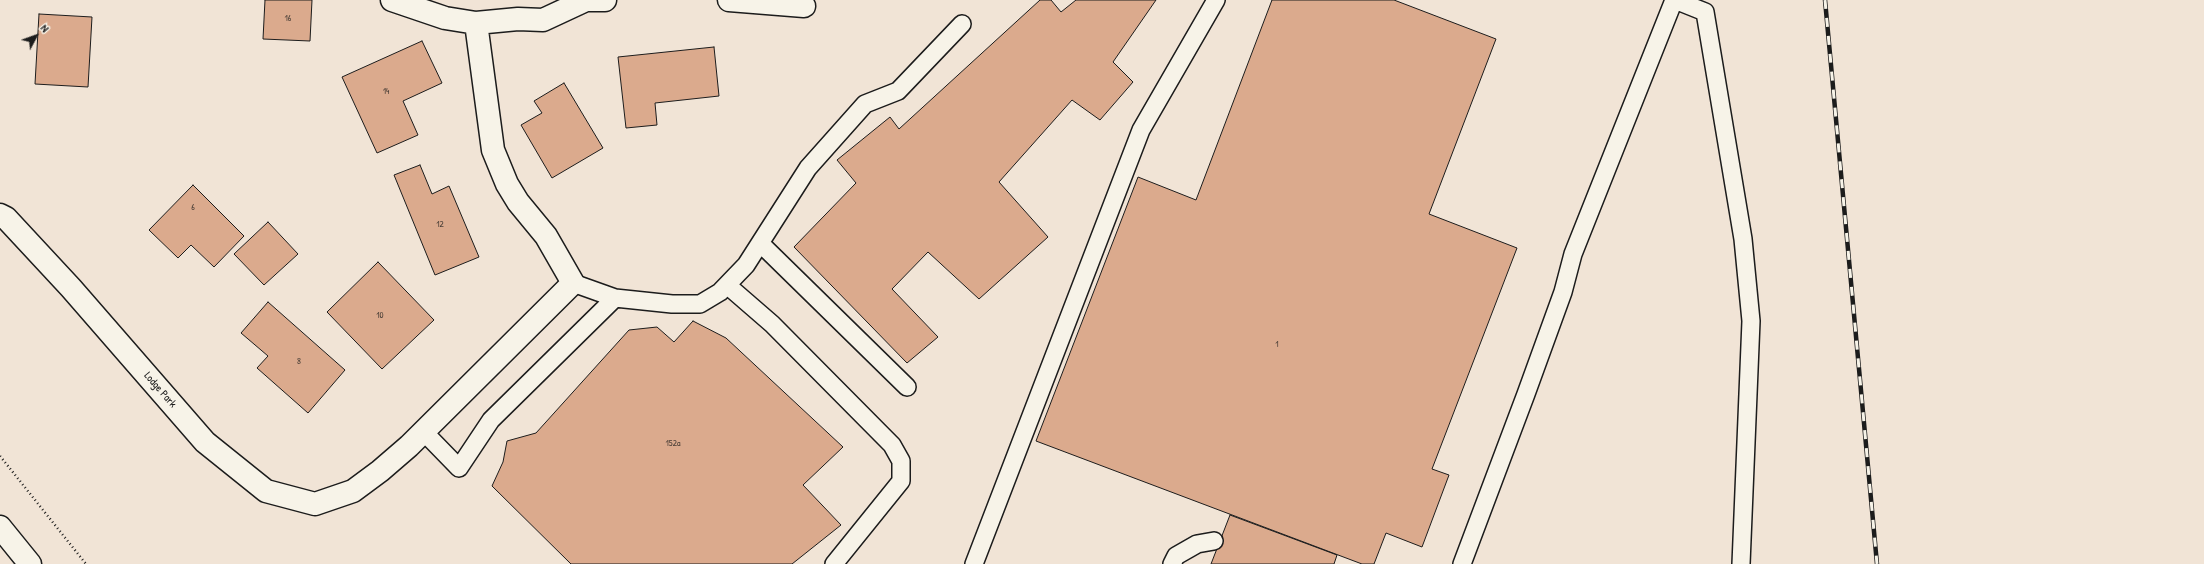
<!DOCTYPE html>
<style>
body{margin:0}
#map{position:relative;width:2204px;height:564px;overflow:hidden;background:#f1e4d6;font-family:"Patrick Hand",sans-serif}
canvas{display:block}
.north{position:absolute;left:16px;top:16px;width:40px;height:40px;-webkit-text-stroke:3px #f7f3e8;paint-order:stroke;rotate:49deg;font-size:11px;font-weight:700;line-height:16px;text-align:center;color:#1c1c1c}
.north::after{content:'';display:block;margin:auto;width:14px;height:18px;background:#1c1c1c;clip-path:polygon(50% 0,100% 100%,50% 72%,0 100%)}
</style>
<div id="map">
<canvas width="2204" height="564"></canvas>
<div class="north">N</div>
</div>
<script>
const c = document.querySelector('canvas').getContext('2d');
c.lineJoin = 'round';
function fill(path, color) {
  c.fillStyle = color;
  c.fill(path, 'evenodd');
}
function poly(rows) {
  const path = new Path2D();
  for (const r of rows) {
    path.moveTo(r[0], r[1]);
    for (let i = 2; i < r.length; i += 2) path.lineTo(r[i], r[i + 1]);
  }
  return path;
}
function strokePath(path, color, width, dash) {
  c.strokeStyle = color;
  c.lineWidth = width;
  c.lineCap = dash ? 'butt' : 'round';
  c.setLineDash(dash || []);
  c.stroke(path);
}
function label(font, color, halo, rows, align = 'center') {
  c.font = font + ' "Patrick Hand",sans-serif';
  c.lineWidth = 3.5;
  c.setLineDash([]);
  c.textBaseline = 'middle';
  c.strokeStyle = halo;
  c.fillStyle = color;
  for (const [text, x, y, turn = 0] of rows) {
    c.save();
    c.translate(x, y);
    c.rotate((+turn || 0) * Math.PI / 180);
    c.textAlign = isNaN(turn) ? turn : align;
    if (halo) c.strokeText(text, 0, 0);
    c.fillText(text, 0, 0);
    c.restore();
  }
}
const building = poly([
 [265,0,312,0,310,41,263,39,265,0],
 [1040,0,1051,0,1061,12,1076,0,1156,0,1113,62,1133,82,1100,120,1072,100,999,182,1048,237,979,299,928,252,892,289,938,337,907,363,794,247,856,183,837,160,890,117,899,129,1040,0],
 [1272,0,1394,0,1496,39,1429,214,1517,248,1432,469,1449,475,1422,547,1386,533,1374,564,1362,564,1036,441,1138,177,1196,200,1272,0],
 [39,14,92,17,88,87,35,84,39,14],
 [422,41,442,83,403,101,418,135,377,153,342,77,422,41],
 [714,47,719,96,655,103,657,125,626,128,618,57,714,47],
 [564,83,603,148,552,178,521,125,542,113,534,101,564,83],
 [420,165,432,194,449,186,479,257,435,275,394,175,420,165],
 [193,185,244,236,214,267,191,245,178,258,149,230,193,185],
 [268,222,298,254,264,285,234,254,268,222],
 [378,262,434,320,382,369,327,312,378,262],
 [268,302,345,370,308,413,257,368,268,356,241,333,268,302],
 [693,321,726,338,843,447,803,485,841,525,792,564,571,564,492,486,503,462,507,441,536,433,629,330,657,327,674,342,693,321],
 [1230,515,1337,555,1334,564,1211,564,1230,515]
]);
fill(building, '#dbaa8d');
strokePath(building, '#1c1c1c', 1);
const service = poly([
 [1675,0,1705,12,1743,239,1751,321,1741,564],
 [760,243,907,387],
 [573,283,615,298,672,304,700,304,720,292,746,265,808,168,865,104,898,91,962,24],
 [727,285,772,324,892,445,901,461,901,481,834,564],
 [423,431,459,468,491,420,615,298],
 [974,564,1141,130,1216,0],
 [1172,564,1176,556,1197,544,1214,541],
 [1462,564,1526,394,1563,292,1573,254,1674,0]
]);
const minor = poly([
 [392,0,445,18,476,23,518,19,543,20,586,0,605,0],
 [729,0,804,6],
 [0,215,6,218,71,288,205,442,266,491,315,504,353,491,380,471,409,446,573,283,546,236,518,202,507,184,493,150,476,23]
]);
const trunk = poly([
 [0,527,30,564]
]);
strokePath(service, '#1c1c1c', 20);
strokePath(minor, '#1c1c1c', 25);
strokePath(trunk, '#1c1c1c', 25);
strokePath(poly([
 [0,456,86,564]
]), '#1c1c1c', 2.5, [1, 3]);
strokePath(service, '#f7f3e8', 17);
strokePath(minor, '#f7f3e8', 22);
strokePath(trunk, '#f7f3e8', 22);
const rail = poly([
 [1825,0,1877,564]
]);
strokePath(rail, '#1c1c1c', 4.5);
strokePath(rail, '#f7f3e8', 3, [9]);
label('9px', '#4c4038', null, [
 ["16",288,19],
 ["14",386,92],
 ["6",193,208],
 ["12",440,225],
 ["10",380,316],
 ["1",1277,345],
 ["8",299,362],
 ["152a",673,444]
]);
label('11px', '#1c1c1c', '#f7f3e8', [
 ["Lodge Park",160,390,49]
]);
</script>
